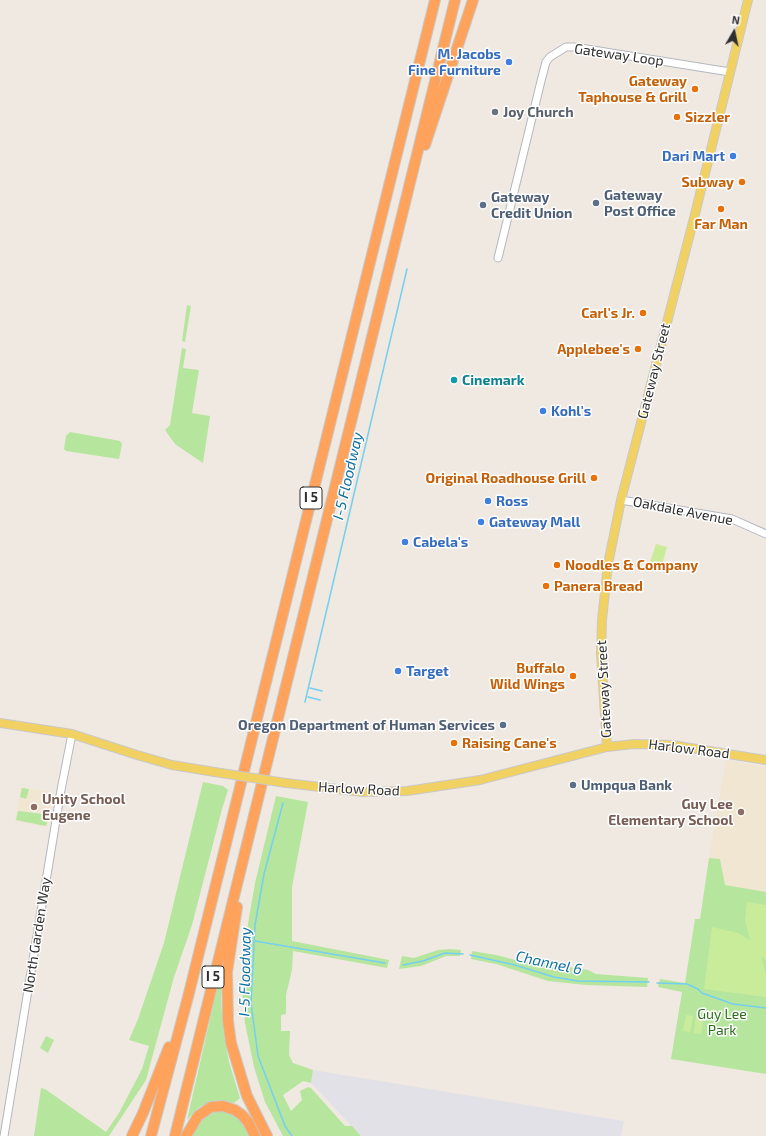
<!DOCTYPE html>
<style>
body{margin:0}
#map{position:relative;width:766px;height:1136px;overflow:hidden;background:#efe9e1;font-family:"Exo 2",sans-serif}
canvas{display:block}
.north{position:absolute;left:714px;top:12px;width:40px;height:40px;-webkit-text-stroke:3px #fff;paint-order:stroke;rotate:9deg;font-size:11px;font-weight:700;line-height:16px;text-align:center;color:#2e2e2e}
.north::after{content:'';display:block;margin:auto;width:14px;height:18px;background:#2e2e2e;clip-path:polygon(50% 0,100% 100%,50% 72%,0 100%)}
</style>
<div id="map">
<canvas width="766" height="1136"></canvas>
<div class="north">N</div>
</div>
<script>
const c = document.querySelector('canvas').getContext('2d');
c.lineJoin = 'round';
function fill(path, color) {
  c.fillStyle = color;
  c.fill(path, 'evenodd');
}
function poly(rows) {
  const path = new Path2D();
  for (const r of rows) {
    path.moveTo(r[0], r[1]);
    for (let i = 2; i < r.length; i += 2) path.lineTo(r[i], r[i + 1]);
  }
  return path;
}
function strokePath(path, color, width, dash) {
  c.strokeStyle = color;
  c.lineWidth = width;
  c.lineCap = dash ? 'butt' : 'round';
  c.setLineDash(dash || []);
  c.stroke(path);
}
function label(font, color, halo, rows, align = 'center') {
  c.font = font + ' "Exo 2",sans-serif';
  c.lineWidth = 3;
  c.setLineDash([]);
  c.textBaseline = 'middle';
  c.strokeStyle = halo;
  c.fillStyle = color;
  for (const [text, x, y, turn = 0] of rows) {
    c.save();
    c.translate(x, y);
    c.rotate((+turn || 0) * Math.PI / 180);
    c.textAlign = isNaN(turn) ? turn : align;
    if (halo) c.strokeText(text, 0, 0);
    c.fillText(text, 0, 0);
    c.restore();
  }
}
fill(poly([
 [313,1070,624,1121,621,1136,361,1136,311,1083]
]), '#e3e1e8');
fill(poly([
 [726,760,766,767,766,892,725,885,720,859,709,858],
 [21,787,53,792,47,827,15,821]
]), '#f0e6d1');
fill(poly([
 [187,305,191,306,185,342,182,341],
 [182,348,186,349,183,368,199,370,192,413,210,416,203,463,175,444,165,430,170,425],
 [70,432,120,441,122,444,119,459,66,451,64,449,66,436],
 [203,782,223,786,228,790,222,809,192,925,174,977,146,1080,109,1136,34,1136,41,1088,45,1089,106,1132,119,1113,142,1069,149,1046,129,1040,138,1019,164,943],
 [22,788,29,789,26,799,20,797],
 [276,796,308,802,292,887,292,941,389,960,387,968,293,951,292,970,286,995,286,1014,281,1015,281,1031,290,1031,289,1055,293,1063,313,1070,311,1083,303,1081,283,1095,291,1111,302,1100,300,1091,308,1087,311,1088,345,1126,352,1126,361,1136,283,1136,265,1102,254,1067,245,1023,242,988,244,947,255,883],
 [18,811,43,814,48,818,46,826,16,820],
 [709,858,720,859,725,885,766,892,766,1074,671,1059,682,992,658,987,660,979,685,983,695,919,700,919],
 [450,949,461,950,460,956,446,956,421,966,399,969,402,956,414,958,438,950],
 [472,951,496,955,523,962,532,961,588,970,596,974,648,978,647,987,586,985,548,981,496,964,471,959],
 [222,967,221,1003,224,1035,229,1062,240,1098,234,1103,221,1100,209,1103,198,1108,187,1120],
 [46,1036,54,1040,48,1053,40,1048],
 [212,1110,227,1110,243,1119,252,1136,190,1136,198,1121]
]), '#b6e59e');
fill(poly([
 [656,544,667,547,660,572,648,568],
 [747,902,766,905,766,960,761,956,766,975,766,997,704,989,712,927,738,933,750,940,745,921],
 [686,1015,693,1016,690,1032,683,1031],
 [696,1017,704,1018,701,1034,694,1033]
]), '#c9ec9a');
strokePath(poly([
 [310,688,322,691],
 [308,697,320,700],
 [305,702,407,269],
 [283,803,264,874,255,925,251,1003,258,1056,285,1126,292,1136],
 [255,941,385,963],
 [470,955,515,965,554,977,578,981,649,982],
 [403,965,423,961,445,953,463,954],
 [657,983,687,984,698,989,702,993,733,1004,766,1008]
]), '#75cff0', 1.5);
const minor = poly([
 [498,258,541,81,546,62,550,57,566,47,574,47,730,72],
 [621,500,732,519,766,534],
 [4,1136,61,790,72,734]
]);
const major = poly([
 [0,723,72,734,137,755,172,765,221,773],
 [607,747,601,653,602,620,608,564,621,500,694,218,748,0],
 [286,783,363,792,407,791,480,780,607,747,634,744,672,745,766,760]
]);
const highway = poly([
 [425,145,473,0],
 [237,907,227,972,228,1021,231,1043,247,1096,267,1136],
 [132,1136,143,1113,169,1047],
 [151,1136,188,997,435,0],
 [175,1136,455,0],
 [186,1136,198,1116,211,1107,223,1106,235,1110,242,1115,248,1122,255,1136]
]);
strokePath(minor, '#b4b7c1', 9);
strokePath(major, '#c9c9c9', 10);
strokePath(highway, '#c9c9c9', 12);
strokePath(minor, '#fff', 7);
strokePath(major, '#f2d163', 8);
strokePath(highway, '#ffa35c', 10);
const majorBridge = poly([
 [221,773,286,783]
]);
strokePath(majorBridge, '#c9c9c9', 10, []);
strokePath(majorBridge, '#f2d163', 8);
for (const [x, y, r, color] of [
 [509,62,4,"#3f7fe0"],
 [695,89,4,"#e8710a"],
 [495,112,4,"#6b7280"],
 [677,117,4,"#e8710a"],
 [733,156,4,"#3f7fe0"],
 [742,182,4,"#e8710a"],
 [596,203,4,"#5c6f8a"],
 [483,205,4,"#5c6f8a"],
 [721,209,4,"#e8710a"],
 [643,313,4,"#e8710a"],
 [638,349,4,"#e8710a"],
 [454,380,4,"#0f9aa8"],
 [543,411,4,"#3f7fe0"],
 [594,478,4,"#e8710a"],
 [488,501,4,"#3f7fe0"],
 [481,522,4,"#3f7fe0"],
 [405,542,4,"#3f7fe0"],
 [557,565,4,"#e8710a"],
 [546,586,4,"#e8710a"],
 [398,671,4,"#3f7fe0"],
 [573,676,4,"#e8710a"],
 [503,725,4,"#5c6f8a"],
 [454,743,4,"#e8710a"],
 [573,785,4,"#5c6f8a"],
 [34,807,4,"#8d6e63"],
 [741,812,4,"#8d6e63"]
]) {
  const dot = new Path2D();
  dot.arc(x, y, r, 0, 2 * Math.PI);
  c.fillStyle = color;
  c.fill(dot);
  strokePath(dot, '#fff', 1.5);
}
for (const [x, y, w] of [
 [311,498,22],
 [213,977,22]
]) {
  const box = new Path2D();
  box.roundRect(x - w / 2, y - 11, w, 22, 3);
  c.fillStyle = '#fff';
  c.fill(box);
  strokePath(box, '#2e2e2e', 1);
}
label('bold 13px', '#2e2e2e', null, [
 ["I 5",311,498],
 ["I 5",213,977]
]);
label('bold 14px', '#366cbe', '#fff', [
 ["M. Jacobs",501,54,"right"],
 ["Fine Furniture",501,70,"right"],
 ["Dari Mart",725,156,"right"],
 ["Kohl's",551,411],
 ["Ross",496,501],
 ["Gateway Mall",489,522],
 ["Cabela's",413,542],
 ["Target",406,671]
], 'left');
label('14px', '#2e2e2e', '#fff', [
 ["Gateway Loop",619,55,8],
 ["Gateway Street",654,371,-76],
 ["Oakdale Avenue",683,511,11],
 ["Gateway Street",604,689,-93],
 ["Harlow Road",689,749,7],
 ["Harlow Road",359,789,3],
 ["North Garden Way",37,935,-81]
]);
label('bold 14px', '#c56008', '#fff', [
 ["Gateway",687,81],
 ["Taphouse & Grill",687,97],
 ["Sizzler",685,117,"left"],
 ["Subway",734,182],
 ["Far Man",721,224,"center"],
 ["Carl's Jr.",635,313],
 ["Applebee's",630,349],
 ["Original Roadhouse Grill",586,478],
 ["Noodles & Company",565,565,"left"],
 ["Panera Bread",554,586,"left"],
 ["Buffalo",565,668],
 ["Wild Wings",565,684],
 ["Raising Cane's",462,743,"left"]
], 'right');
label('bold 14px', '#5b616d', '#fff', [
 ["Joy Church",503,112]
], 'left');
label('bold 14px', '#4e5e75', '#fff', [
 ["Gateway",604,195],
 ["Post Office",604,211],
 ["Gateway",491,197],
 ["Credit Union",491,213],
 ["Oregon Department of Human Services",495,725,"right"],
 ["Umpqua Bank",581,785]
], 'left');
label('bold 14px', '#0d838f', '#fff', [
 ["Cinemark",462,380]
], 'left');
label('bold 14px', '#785e54', '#fff', [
 ["Unity School",42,799],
 ["Eugene",42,815],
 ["Guy Lee",733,804,"right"],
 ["Elementary School",733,820,"right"]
], 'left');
label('14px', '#2c6e1b', '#fff', [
 ["Guy Lee",722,1014],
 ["Park",722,1030]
]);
label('italic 15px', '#0d6fa3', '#fff', [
 ["I-5 Floodway",348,476,-77],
 ["Channel 6",549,963,12],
 ["I-5 Floodway",245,972,-89]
]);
</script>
